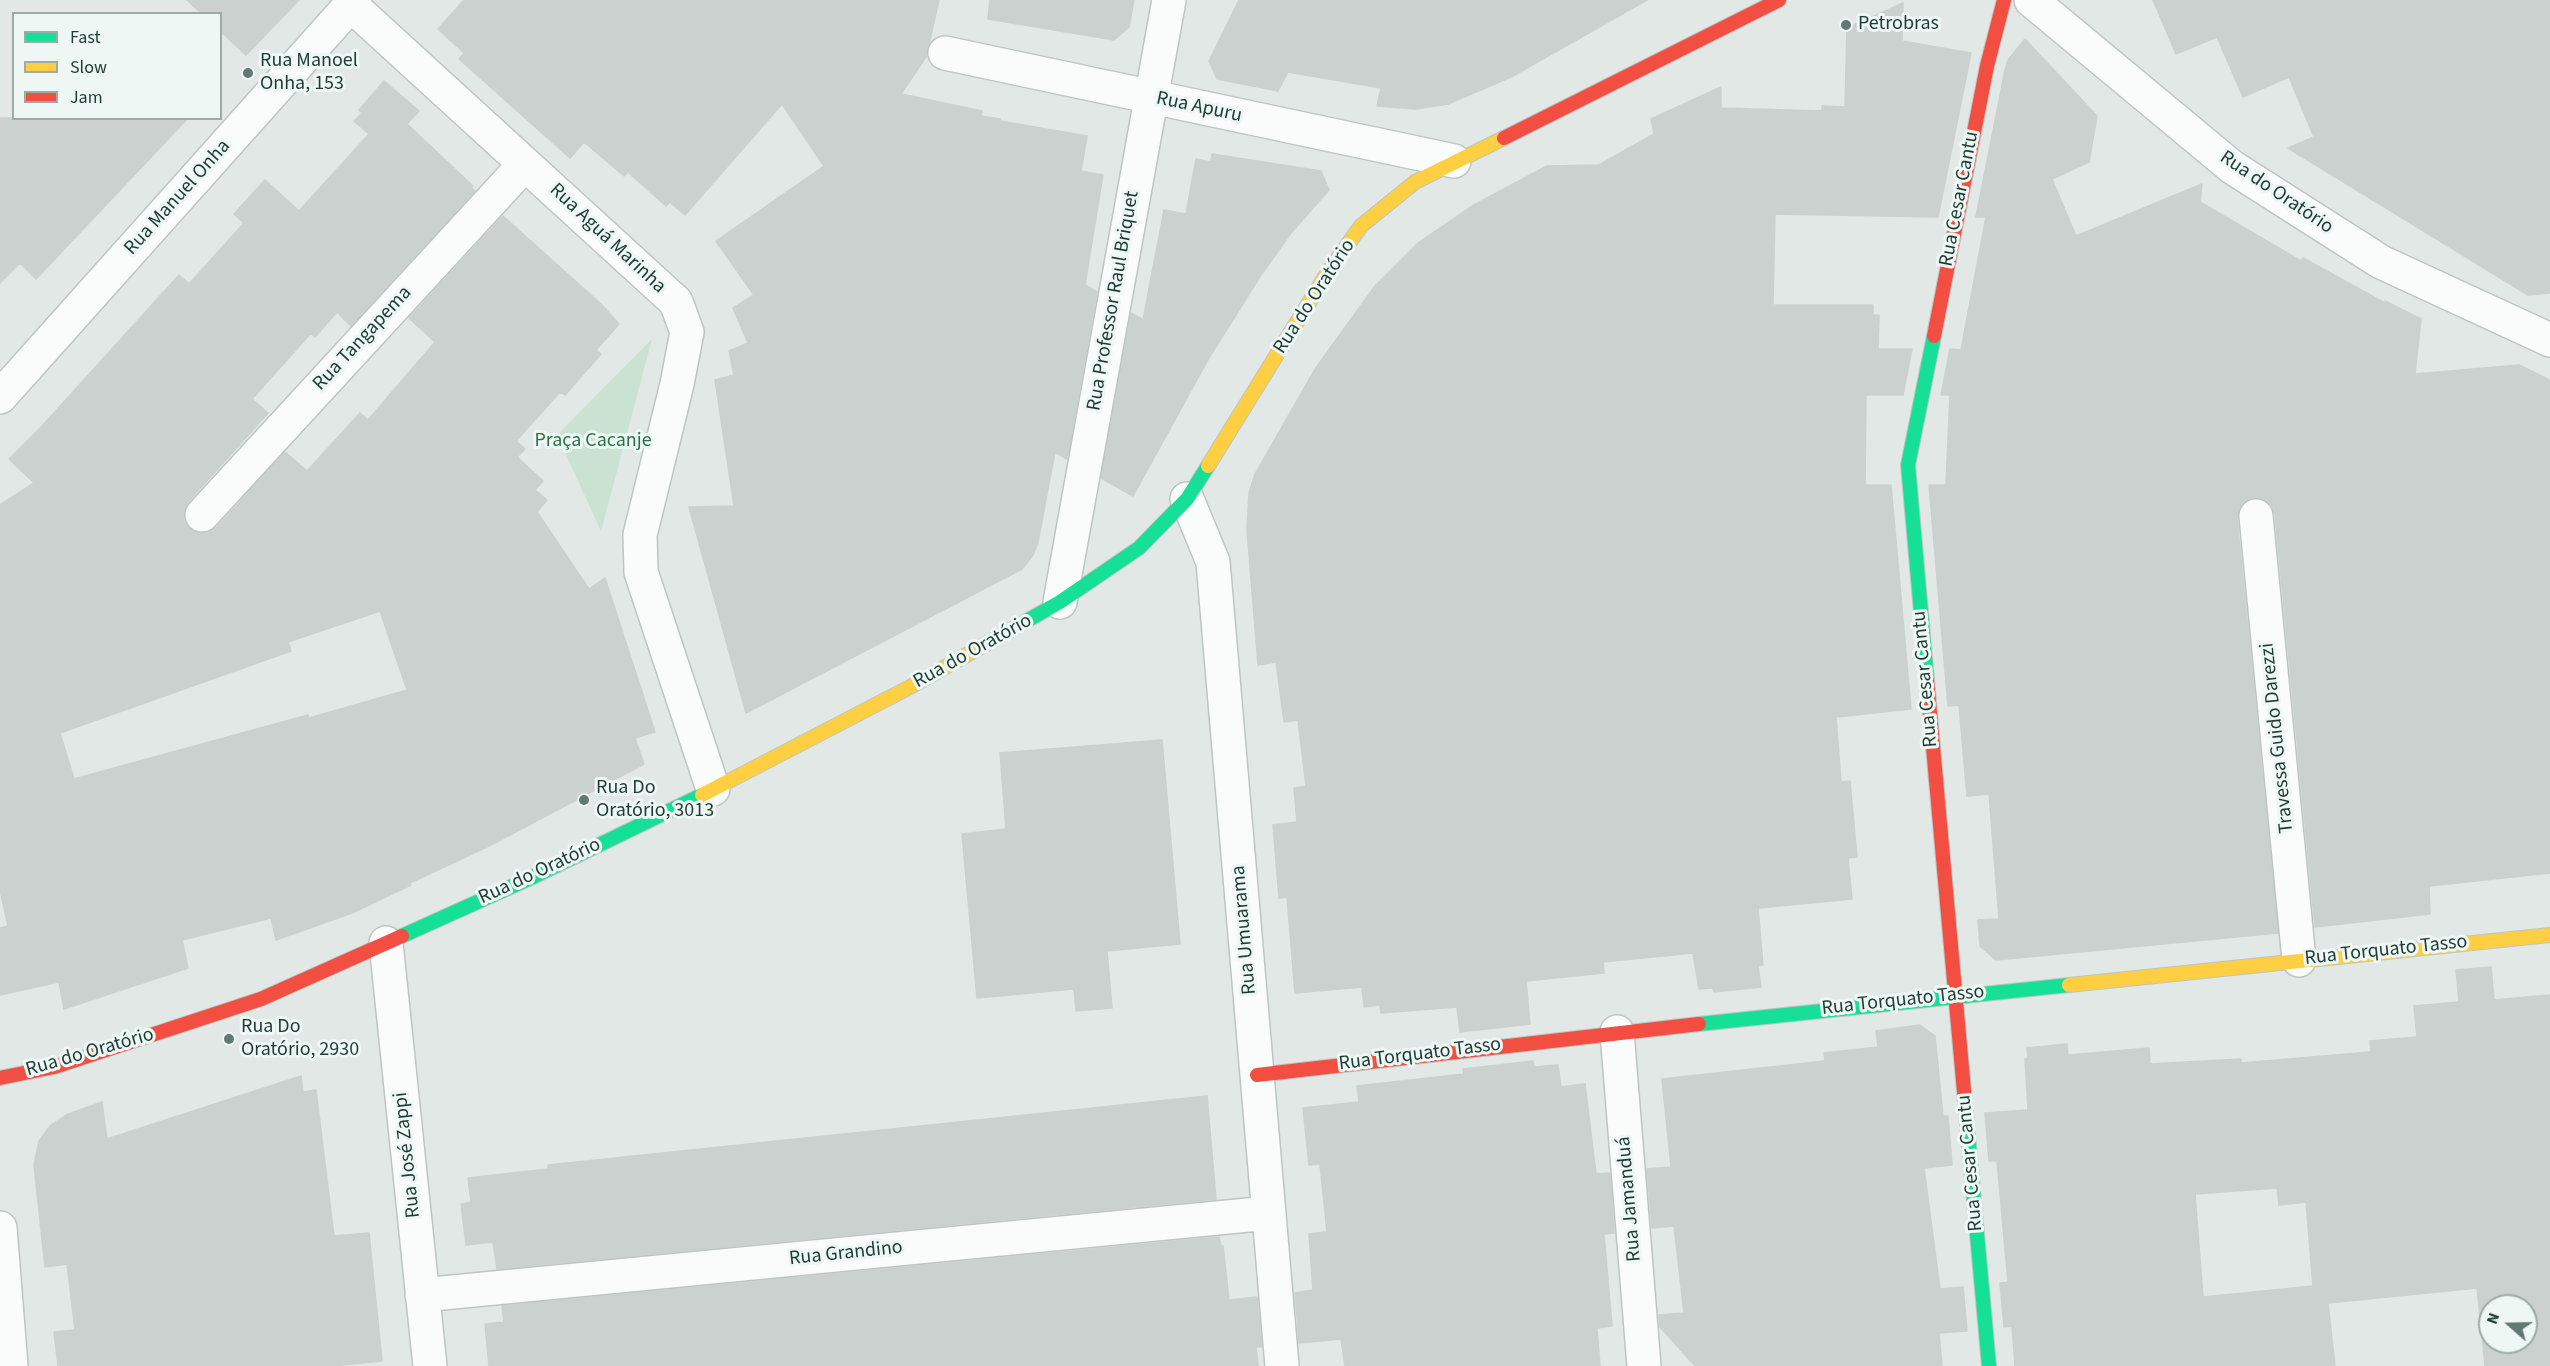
<!DOCTYPE html>
<meta charset="utf-8">
<style>
body{margin:0}
#map{position:relative;width:2550px;height:1366px;overflow:hidden;background:#e1e8e5;font-family:"Source Sans 3",sans-serif}
canvas{display:block}
.legend{position:absolute;left:12px;top:12px;width:210px;height:108px;box-sizing:border-box;background:#eef7f3;border:2px solid #9baca7;margin:0;padding:8px 10px;list-style:none;font-size:18px;color:#1e3b35}
.legend li{display:flex;align-items:center;gap:12px;height:30px}
.legend b{width:30px;border:2px solid #9baca7}
.north{position:absolute;left:2478px;top:1294px;width:60px;height:60px;box-sizing:border-box;background:#eef7f3;border:2px solid #9baca7;border-radius:50%;rotate:290deg;font-size:16px;font-weight:700;line-height:24px;text-align:center;color:#1e3b35}
.north::after{content:'';display:block;margin:auto;width:21px;height:27px;background:#627873;clip-path:polygon(50% 0,100% 100%,50% 72%,0 100%)}
</style>
<div id="map">
<canvas width="2550" height="1366"></canvas>
<ul class="legend">
<li><b style="height:8px;background:#16e098"></b>Fast</li>
<li><b style="height:8px;background:#ffcf43"></b>Slow</li>
<li><b style="height:8px;background:#f24e42"></b>Jam</li>
</ul>
<div class="north">N</div>
</div>
<script>
const c = document.querySelector('canvas').getContext('2d');
c.lineJoin = 'round';
function fill(path, color) {
  c.fillStyle = color;
  c.fill(path, 'evenodd');
}
function poly(rows) {
  const path = new Path2D();
  for (const r of rows) {
    path.moveTo(r[0], r[1]);
    for (let i = 2; i < r.length; i += 2) path.lineTo(r[i], r[i + 1]);
  }
  return path;
}
function strokePath(path, color, width, dash) {
  c.strokeStyle = color;
  c.lineWidth = width;
  c.lineCap = dash ? 'butt' : 'round';
  c.setLineDash(dash || []);
  c.stroke(path);
}
function label(font, color, halo, rows, align = 'center') {
  c.font = font + ' "Source Sans 3",sans-serif';
  c.lineWidth = 6;
  c.setLineDash([]);
  c.textBaseline = 'middle';
  c.strokeStyle = halo;
  c.fillStyle = color;
  for (const [text, x, y, turn = 0] of rows) {
    c.save();
    c.translate(x, y);
    c.rotate((+turn || 0) * Math.PI / 180);
    c.textAlign = isNaN(turn) ? turn : align;
    if (halo) c.strokeText(text, 0, 0);
    c.fillText(text, 0, 0);
    c.restore();
  }
}
fill(poly([
 [652,339,601,531,557,435]
]), '#c9e2d2');
const building = poly([
 [187,0,299,0,246,55,220,31,220,14,202,14,187,0],
 [464,0,939,0,926,57,901,94,982,111,981,116,1000,119,1000,121,1087,136,1081,171,1103,175,1085,285,1097,292,1067,459,1055,452,1038,542,1033,555,1022,569,746,713,689,507,734,506,715,380,734,375,729,351,748,343,733,308,754,295,716,241,824,166,782,104,685,215,670,202,666,206,628,172,624,176,584,142,570,158,459,59,464,53,438,29,464,0],
 [990,0,1134,0,1129,27,1114,40,988,19,990,0],
 [1239,0,1647,0,1511,77,1448,104,1416,109,1377,106,1381,88,1288,72,1278,91,1217,79,1209,61,1239,0],
 [2153,0,2550,0,2550,293,2528,295,2288,148,2314,137,2289,77,2243,97,2217,37,2176,54,2153,0],
 [1903,3,1902,41,1971,53,1938,217,1775,214,1773,305,1873,305,1873,315,1879,315,1878,349,1912,349,1903,395,1866,395,1865,485,1891,485,1911,709,1836,717,1841,782,1850,781,1857,857,1848,858,1852,899,1758,908,1763,965,1758,966,1761,987,1714,992,1713,988,1699,989,1693,953,1603,962,1604,973,1526,981,1530,1024,1460,1032,1457,1007,1381,1013,1380,1005,1364,1007,1362,987,1295,993,1287,897,1279,898,1273,825,1297,822,1294,788,1306,786,1298,720,1284,722,1276,662,1258,665,1247,530,1249,493,1255,474,1315,369,1375,286,1418,243,1472,206,1547,166,1599,165,1654,134,1651,119,1721,87,1721,108,1822,111,1822,106,1845,107,1847,28,1903,3],
 [2025,39,2097,116,2089,162,2052,179,2076,236,2202,184,2200,202,2301,261,2303,258,2385,303,2385,301,2421,319,2415,374,2519,365,2550,380,2550,873,2429,886,2430,914,2315,927,2275,514,2272,506,2264,499,2254,497,2246,500,2239,508,2237,518,2278,933,1996,960,1980,946,1978,920,1999,919,1989,794,1967,796,1959,705,1948,706,1929,485,1946,485,1950,395,1941,395,1950,349,1961,350,1986,217,1976,217,2005,70,2008,60,2025,39],
 [384,81,419,111,407,124,473,186,471,188,475,191,351,326,337,312,315,337,311,333,252,399,268,413,188,502,184,511,184,521,190,529,197,533,208,533,216,528,285,452,307,471,360,413,368,420,435,342,409,318,503,216,601,304,619,324,596,350,601,354,565,395,560,392,516,441,525,449,517,457,543,481,535,490,547,500,537,512,589,589,605,578,655,732,635,738,644,764,491,845,410,883,411,885,352,913,276,940,271,918,182,940,188,968,64,1009,59,982,0,995,0,928,8,926,0,890,0,505,34,483,9,459,42,426,179,275,189,284,244,223,234,214,265,180,299,211,369,134,354,121,362,113,359,110,384,81],
 [380,611,407,690,309,718,308,715,74,779,60,733,291,651,288,642,380,611],
 [0,118,188,118,36,279,20,263,0,283,0,118],
 [1212,154,1321,171,1329,190,1291,233,1261,275,1209,358,1133,496,1101,478,1131,313,1143,320,1164,210,1186,214,1196,159,1211,162,1212,154],
 [1162,740,1180,944,1107,951,1112,1008,1076,1011,1074,989,977,998,962,834,1006,829,1000,753,1162,740],
 [2491,967,2494,1000,2550,995,2550,1366,2485,1366,2477,1288,2328,1303,2335,1366,2015,1366,2012,1326,2004,1327,2000,1283,2008,1282,1997,1161,1989,1161,1985,1113,2028,1110,2025,1059,2028,1058,2027,1048,2067,1044,2068,1055,2149,1048,2150,1064,2241,1059,2241,1063,2371,1052,2370,1041,2417,1037,2414,1006,2459,1002,2456,970,2491,967],
 [2277,1188,2279,1205,2306,1202,2313,1286,2203,1297,2195,1194,2277,1188],
 [2490,1306,2526,1306,2526,1342,2490,1342,2490,1306],
 [1920,1025,1935,1036,1943,1116,1948,1116,1952,1165,1924,1168,1940,1289,1963,1287,1967,1331,1939,1333,1942,1366,1695,1366,1660,1327,1659,1315,1684,1313,1674,1226,1652,1228,1647,1169,1671,1167,1662,1079,1825,1061,1824,1053,1878,1047,1876,1031,1920,1025],
 [1533,1061,1534,1067,1558,1065,1561,1087,1585,1084,1596,1174,1610,1173,1614,1233,1604,1234,1612,1326,1597,1328,1600,1366,1345,1366,1341,1339,1299,1343,1295,1293,1313,1290,1309,1234,1327,1232,1320,1164,1309,1165,1303,1108,1359,1102,1357,1086,1464,1074,1463,1069,1533,1061],
 [301,1076,303,1092,316,1090,334,1236,369,1233,382,1361,334,1366,58,1366,54,1332,75,1330,67,1264,45,1267,34,1165,39,1141,50,1126,66,1115,102,1102,107,1139,301,1076],
 [1207,1096,1216,1199,497,1269,493,1242,466,1245,461,1204,471,1202,468,1178,548,1169,548,1165,1207,1096],
 [1219,1237,1221,1246,1223,1246,1229,1300,1257,1297,1262,1347,1256,1347,1258,1366,489,1366,485,1324,504,1322,502,1306,1219,1237]
]);
fill(building, '#cbd1cf');
strokePath(building, '#cad1ce', 1.5);
const street = poly([
 [2031,0,2232,167,2381,262,2550,340],
 [351,5,676,302,687,332,677,384,640,535,641,572,713,789],
 [945,53,1454,161],
 [0,397,355,0],
 [1187,499,1213,562,1282,1366],
 [202,515,525,164],
 [2256,516,2299,960],
 [1060,602,1169,0],
 [386,943,430,1366],
 [1617,1032,1644,1366],
 [0,1228,11,1366],
 [422,1295,1269,1213]
]);
const fast = poly([
 [986,644,1060,602,1139,548,1187,499,1208,466],
 [1927,680,1908,465,1934,336],
 [402,936,535,876,702,795],
 [1699,1024,2069,985],
 [1965,1102,1989,1366]
]);
const slow = poly([
 [1208,466,1328,272,1361,226,1415,182,1504,138],
 [702,795,910,687,986,644],
 [2069,985,2550,935]
]);
const jam = poly([
 [1504,138,1779,0],
 [1934,336,1987,66,2004,0],
 [1927,680,1965,1102],
 [1257,1075,1699,1024],
 [0,1078,54,1067,261,999,402,936]
]);
strokePath(street, '#bec5c2', 36);
strokePath(fast, '#bdc5c2', 16);
strokePath(slow, '#bdc5c2', 16);
strokePath(jam, '#bdc5c2', 16);
strokePath(street, '#fafcfb', 33);
strokePath(fast, '#16e098', 14);
strokePath(slow, '#ffcf43', 14);
strokePath(jam, '#f24e42', 14);
for (const [x, y, r, color] of [
 [1846,25,6,"#627873"],
 [248,73,6,"#627873"],
 [584,800,6,"#627873"],
 [229,1039,6,"#627873"]
]) {
  const dot = new Path2D();
  dot.arc(x, y, r, 0, 2 * Math.PI);
  c.fillStyle = color;
  c.fill(dot);
  strokePath(dot, '#eef7f3', 2);
}
label('20px', '#1e3b35', '#eef7f3', [
 ["Petrobras",1858,25],
 ["Rua Manoel",260,62],
 ["Onha, 153",260,85],
 ["Rua Do",596,789],
 ["Oratório, 3013",596,812],
 ["Rua Do",241,1028],
 ["Oratório, 2930",241,1051]
], 'left');
label('20px', '#1e3b35', '#eef7f3', [
 ["Rua Apuru",1199,108,12],
 ["Rua do Oratório",2276,193,34],
 ["Rua Manuel Onha",178,198,-48],
 ["Rua Cesar Cantu",1960,199,-79],
 ["Rua Aguá Marinha",607,239,43],
 ["Rua do Oratório",1315,297,-57],
 ["Rua Professor Raul Briquet",1114,301,-80],
 ["Rua Tangapema",363,339,-47],
 ["Rua do Oratório",973,652,-29],
 ["Rua Cesar Cantu",1926,679,-95],
 ["Travessa Guido Darezzi",2278,738,-96],
 ["Rua do Oratório",540,872,-25],
 ["Rua Umuarama",1245,930,-95],
 ["Rua Torquato Tasso",2386,951,-6],
 ["Rua Torquato Tasso",1903,1001,-6],
 ["Rua do Oratório",90,1053,-16],
 ["Rua Torquato Tasso",1420,1055,-7],
 ["Rua José Zappi",408,1155,-96],
 ["Rua Cesar Cantu",1971,1163,-95],
 ["Rua Jamanduá",1630,1199,-95],
 ["Rua Grandino",846,1254,-6]
]);
label('20px', '#277449', '#eef7f3', [
 ["Praça Cacanje",593,442]
]);
</script>
